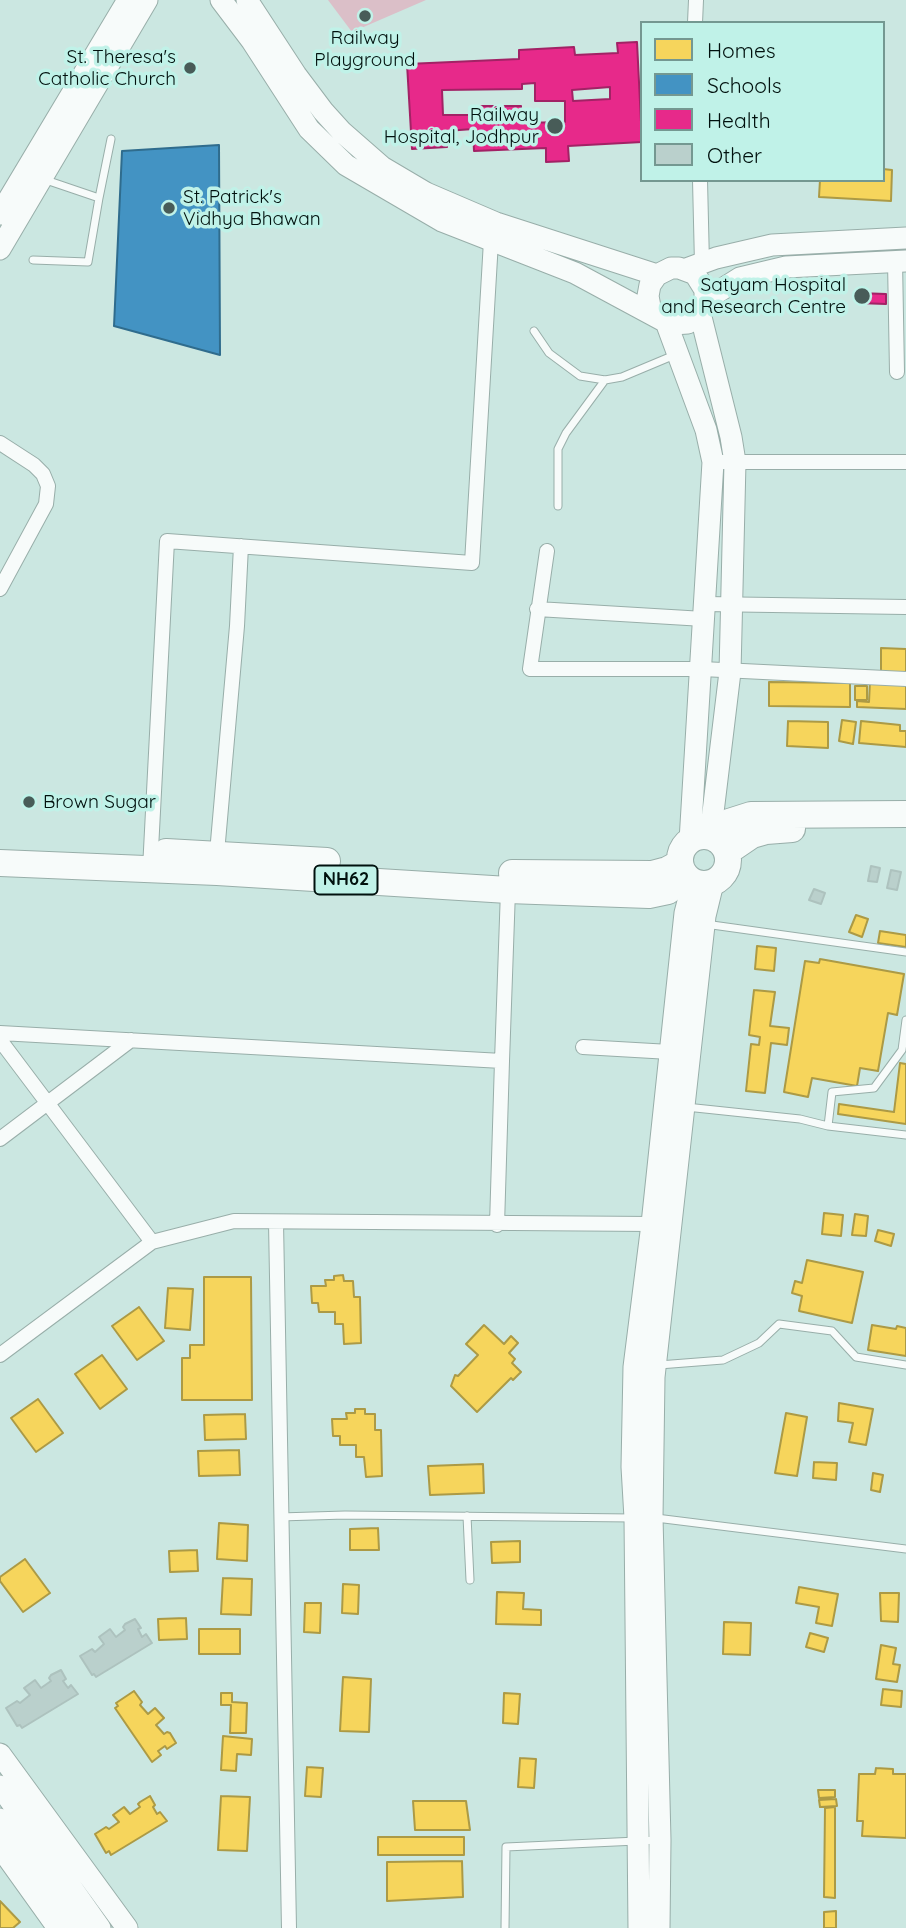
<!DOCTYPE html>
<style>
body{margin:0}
#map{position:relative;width:906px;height:1928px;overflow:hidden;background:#cbe7e1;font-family:Quicksand,sans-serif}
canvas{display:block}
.legend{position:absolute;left:640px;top:21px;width:245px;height:161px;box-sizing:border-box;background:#c0f2e8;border:2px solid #749891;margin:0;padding:9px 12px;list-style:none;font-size:21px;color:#01110e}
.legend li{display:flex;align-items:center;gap:14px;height:35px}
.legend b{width:35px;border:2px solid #749891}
</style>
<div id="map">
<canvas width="906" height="1928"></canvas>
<ul class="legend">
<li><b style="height:19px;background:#f6d55c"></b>Homes</li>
<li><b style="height:19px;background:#4393c3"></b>Schools</li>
<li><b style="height:19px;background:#e7298a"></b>Health</li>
<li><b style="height:19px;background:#bad0cc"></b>Other</li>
</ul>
</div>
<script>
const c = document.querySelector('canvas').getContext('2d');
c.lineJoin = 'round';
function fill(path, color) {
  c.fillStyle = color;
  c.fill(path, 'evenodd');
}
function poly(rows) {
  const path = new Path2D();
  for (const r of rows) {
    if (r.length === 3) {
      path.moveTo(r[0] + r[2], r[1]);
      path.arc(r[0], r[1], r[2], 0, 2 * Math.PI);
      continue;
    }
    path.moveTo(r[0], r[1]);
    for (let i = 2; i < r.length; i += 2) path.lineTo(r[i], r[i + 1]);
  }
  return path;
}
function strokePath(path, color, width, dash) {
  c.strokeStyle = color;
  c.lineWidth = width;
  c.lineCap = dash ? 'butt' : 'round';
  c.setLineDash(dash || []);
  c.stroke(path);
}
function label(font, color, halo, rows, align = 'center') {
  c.font = font + ' Quicksand,sans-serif';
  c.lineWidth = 7;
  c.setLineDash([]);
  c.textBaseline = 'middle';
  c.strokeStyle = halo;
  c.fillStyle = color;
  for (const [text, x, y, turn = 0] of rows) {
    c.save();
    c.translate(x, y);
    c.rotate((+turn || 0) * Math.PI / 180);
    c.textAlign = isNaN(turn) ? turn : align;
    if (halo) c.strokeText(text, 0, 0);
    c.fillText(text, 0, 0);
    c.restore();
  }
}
fill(poly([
 [328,0,426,0,352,32]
]), '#dbbfc8');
const homes = poly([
 [883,169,892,170,891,201,819,197,820,180,883,180,883,169],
 [881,648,906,649,906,673,881,672,881,648],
 [870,681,906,683,906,709,857,707,857,701,869,702,870,681],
 [769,682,850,683,850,707,769,706,769,682],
 [855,686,867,686,867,700,855,700,855,686],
 [842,720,856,722,853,744,839,741,842,720],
 [788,721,828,722,828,748,787,746,788,721],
 [861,721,900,725,900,731,906,731,906,747,859,743,861,721],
 [856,915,868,919,862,937,849,932,856,915],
 [880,931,906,935,906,947,878,943,880,931],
 [757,946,776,948,774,971,755,969,757,946],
 [820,959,904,974,897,1015,888,1013,878,1071,860,1068,857,1086,812,1078,808,1097,784,1092,805,961,819,963,820,959],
 [754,990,775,992,770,1026,789,1028,787,1045,771,1043,765,1093,746,1091,751,1044,759,1045,760,1037,749,1035,754,990],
 [900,1063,906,1064,906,1124,838,1114,839,1104,894,1112,900,1063],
 [824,1213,843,1215,841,1236,822,1234,824,1213],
 [855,1214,868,1216,866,1236,852,1235,855,1214],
 [878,1230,894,1234,891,1246,875,1241,878,1230],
 [807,1260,863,1272,852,1323,799,1311,802,1296,792,1293,795,1281,802,1283,807,1260],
 [343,1275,344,1281,353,1281,354,1297,360,1297,361,1343,344,1344,343,1324,335,1324,335,1312,319,1312,318,1303,312,1303,311,1286,326,1286,325,1280,334,1280,334,1276,343,1275],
 [204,1277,251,1277,252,1400,182,1400,182,1358,190,1358,190,1345,204,1345,204,1277],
 [168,1288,193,1289,190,1330,165,1328,168,1288],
 [139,1307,164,1341,137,1360,112,1326,139,1307],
 [484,1325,504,1344,511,1336,518,1343,509,1353,515,1359,512,1363,521,1372,513,1380,511,1378,477,1412,451,1386,455,1375,458,1376,478,1355,466,1344,484,1325],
 [872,1325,896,1329,897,1326,906,1328,906,1356,868,1350,872,1325],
 [102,1355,127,1389,100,1409,75,1374,102,1355],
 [38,1399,63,1433,36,1452,11,1418,38,1399],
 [839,1403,873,1409,866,1445,849,1442,853,1423,838,1421,839,1403],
 [355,1409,365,1409,365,1414,375,1414,375,1430,381,1430,382,1476,366,1477,364,1457,356,1457,356,1445,340,1445,340,1436,333,1436,332,1419,347,1419,346,1413,355,1413,355,1409],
 [786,1413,807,1417,797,1476,775,1473,786,1413],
 [245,1414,246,1439,205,1440,204,1415,245,1414],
 [239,1450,240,1475,199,1476,198,1451,239,1450],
 [814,1462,837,1463,836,1480,813,1478,814,1462],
 [483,1464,484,1493,430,1495,428,1466,483,1464],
 [873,1473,883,1475,880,1492,871,1490,873,1473],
 [219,1523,248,1525,247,1561,217,1559,219,1523],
 [378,1528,379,1550,350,1550,350,1529,378,1528],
 [520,1541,520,1562,492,1563,491,1542,520,1541],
 [197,1550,198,1571,170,1572,169,1551,197,1550],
 [25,1559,50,1593,23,1612,0,1581,0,1577,25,1559],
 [223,1578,252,1579,251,1615,221,1614,223,1578],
 [343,1584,359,1585,358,1614,342,1613,343,1584],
 [799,1587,838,1594,832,1626,816,1623,819,1607,796,1603,799,1587],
 [497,1592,524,1593,523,1609,541,1610,541,1625,496,1624,497,1592],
 [880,1593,899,1593,898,1622,881,1621,880,1593],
 [305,1603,321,1603,320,1633,304,1632,305,1603],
 [186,1618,187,1639,159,1640,158,1619,186,1618],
 [724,1622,751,1623,750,1655,723,1654,724,1622],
 [199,1629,240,1629,240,1654,199,1654,199,1629],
 [810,1633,828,1638,824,1652,806,1647,810,1633],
 [881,1645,896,1648,893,1664,900,1665,897,1682,876,1679,881,1645],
 [343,1677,371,1679,369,1732,340,1731,343,1677],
 [883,1689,902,1691,901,1707,881,1705,883,1689],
 [134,1691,142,1702,140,1705,148,1714,155,1708,164,1718,156,1725,164,1734,167,1732,170,1733,176,1743,167,1749,165,1746,158,1751,161,1755,152,1762,115,1708,118,1706,116,1703,134,1691],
 [221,1693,232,1693,232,1702,247,1703,246,1733,230,1733,231,1705,221,1705,221,1693],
 [504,1693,520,1694,518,1724,503,1723,504,1693],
 [223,1736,252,1739,251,1755,237,1754,236,1771,221,1770,223,1736],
 [520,1758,536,1759,534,1788,518,1787,520,1758],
 [307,1767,323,1768,321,1797,305,1796,307,1767],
 [876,1768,893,1769,893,1774,906,1774,906,1838,862,1836,863,1821,857,1821,859,1774,875,1774,876,1768],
 [818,1790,835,1790,835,1797,819,1798,818,1790],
 [150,1796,155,1805,153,1807,157,1814,160,1812,167,1821,111,1855,109,1851,106,1853,95,1834,106,1827,109,1829,119,1822,113,1815,124,1807,130,1814,140,1807,138,1804,140,1802,150,1796],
 [221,1796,250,1797,247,1851,218,1850,221,1796],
 [836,1799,837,1806,820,1807,819,1800,836,1799],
 [413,1801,466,1801,470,1830,415,1830,413,1801],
 [835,1807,835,1898,824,1897,825,1808,835,1807],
 [378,1837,464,1837,464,1855,378,1855,378,1837],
 [462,1861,463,1897,387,1901,387,1862,462,1861],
 [0,1901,20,1922,13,1928,0,1928,0,1901],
 [836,1911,836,1928,824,1928,824,1912,836,1911]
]);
fill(homes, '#f6d55c');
strokePath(homes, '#ac9a45', 2);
const schools = poly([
 [219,145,220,355,114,326,122,151,219,145]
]);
fill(schools, '#4393c3');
strokePath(schools, '#2f6c8d', 2);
const health = poly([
 [637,42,642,142,568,146,569,161,546,162,546,148,474,151,473,129,446,131,447,147,412,149,407,64,519,59,519,50,574,47,575,55,618,53,617,43,637,42],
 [535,83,535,101,565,101,565,122,521,123,521,106,472,106,472,115,443,115,442,90,522,89,522,84,535,83],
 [610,87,610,99,573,101,572,90,610,87],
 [858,293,886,294,886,304,858,303,858,293]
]);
fill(health, '#e7298a');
strokePath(health, '#a22265', 2);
const building = poly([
 [871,866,880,868,877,882,868,881,871,866],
 [891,870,901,872,897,890,887,888,891,870],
 [814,889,825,893,821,904,809,900,814,889],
 [135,1619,141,1628,138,1629,142,1637,146,1634,152,1643,96,1677,94,1674,92,1675,80,1656,92,1649,95,1652,104,1644,99,1637,110,1629,116,1637,125,1630,123,1627,125,1624,135,1619],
 [61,1670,66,1679,63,1681,68,1688,71,1685,78,1694,22,1728,20,1725,17,1726,6,1708,17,1701,20,1703,30,1695,24,1688,35,1680,41,1688,51,1681,49,1678,51,1675,61,1670]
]);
fill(building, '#bad0cc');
strokePath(building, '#adc2be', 2);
const lane = poly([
 [99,198,111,139],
 [33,260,88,262,99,198,43,179],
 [534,331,549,353,580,376,605,380,622,377,677,354],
 [558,506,558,449,566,433,605,380],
 [705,924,906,952],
 [686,1107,800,1119,828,1126,906,1135],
 [828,1126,832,1092,874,1088,902,1050,906,1020],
 [659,1365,723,1360,759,1343,779,1324,832,1331,856,1357,906,1365],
 [467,1516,470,1580],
 [280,1517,345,1515,633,1518],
 [656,1518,906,1549],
 [505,1928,506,1847,659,1840]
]);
const street = poly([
 [695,23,696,0],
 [700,180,702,264],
 [895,261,897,372],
 [0,443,34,465,43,474,48,486,46,504,0,589],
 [713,462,906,462],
 [547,551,530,669,702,669,906,679],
 [705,604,906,607],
 [537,609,704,619],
 [217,853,237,626,241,546],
 [150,869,167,541,472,563,491,241],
 [0,1033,502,1061,508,890],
 [0,1040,152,1242,234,1221,652,1224],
 [583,1047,670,1052],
 [0,1139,131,1040],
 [276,1222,289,1928],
 [497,1225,502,1061],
 [0,1355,152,1242]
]);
const secondary = poly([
 [221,0,252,41,309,129,346,165,442,221,575,273,666,322,673,324,688,323,700,313,705,300,705,290,695,274,679,268,671,268,657,275,650,285,648,296,650,307,657,317],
 [247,0,296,75,323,111,342,132,382,167,426,193,496,223,657,275],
 [0,214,128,0],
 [0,249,147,0],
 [686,269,716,258,772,245,906,238],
 [705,300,740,278,786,267,906,261],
 [700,313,731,437,735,462,730,672,710,837],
 [666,322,706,430,713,462,690,841],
 [0,1754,127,1928],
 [0,1786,100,1928],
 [0,1819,78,1928],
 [0,1847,58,1928],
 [639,1928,635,1518,632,1467,634,1367,652,1224,685,913,693,882],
 [659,1928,660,1840,652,1517,654,1377,705,916,713,883]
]);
const highway = poly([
 [704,860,24],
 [715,839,729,822,751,815,906,814],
 [166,852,327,861],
 [727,852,752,835,766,831,792,829],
 [0,863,217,872,508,890,649,895,668,891,686,876],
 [512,873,652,874,667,870,680,863]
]);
strokePath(lane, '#98aea9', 9);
strokePath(street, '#98aea9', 16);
strokePath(secondary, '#98aea9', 23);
strokePath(highway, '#98aea9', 28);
strokePath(lane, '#f7fbfa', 7);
strokePath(street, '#f7fbfa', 14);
strokePath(secondary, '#f7fbfa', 21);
strokePath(highway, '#f7fbfa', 26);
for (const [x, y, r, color] of [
 [365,16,7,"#485c58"],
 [190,68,7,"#485c58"],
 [555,126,9,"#485c58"],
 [169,208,7,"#485c58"],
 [862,296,9,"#485c58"],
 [29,802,7,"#485c58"]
]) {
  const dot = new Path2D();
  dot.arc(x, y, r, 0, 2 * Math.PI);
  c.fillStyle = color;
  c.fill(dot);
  strokePath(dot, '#c0f2e8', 2.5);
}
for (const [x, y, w] of [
 [346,880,63]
]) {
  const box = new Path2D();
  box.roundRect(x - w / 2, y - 14.5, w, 29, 5);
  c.fillStyle = '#c0f2e8';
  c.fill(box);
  strokePath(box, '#01110e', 2);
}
label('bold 18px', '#01110e', null, [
 ["NH62",346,880]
]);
label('19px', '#01110e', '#c0f2e8', [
 ["Railway",365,38,"center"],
 ["Playground",365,60,"center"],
 ["St. Theresa's",176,57],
 ["Catholic Church",176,79],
 ["Railway",539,115],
 ["Hospital, Jodhpur",539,137],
 ["St. Patrick's",183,197,"left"],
 ["Vidhya Bhawan",183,219,"left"],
 ["Satyam Hospital",846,285],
 ["and Research Centre",846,307],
 ["Brown Sugar",43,802,"left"]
], 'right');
</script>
